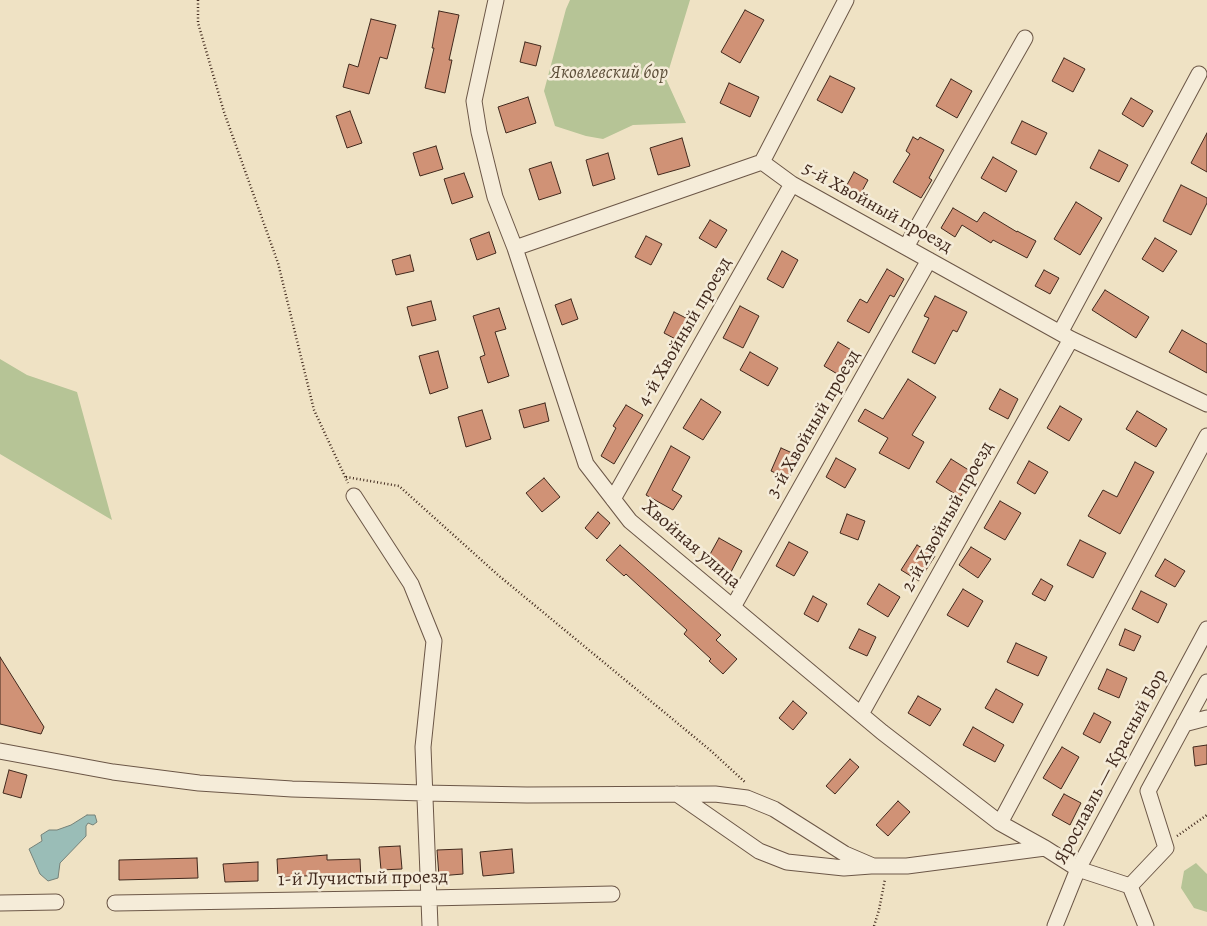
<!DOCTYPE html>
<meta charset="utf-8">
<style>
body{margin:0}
canvas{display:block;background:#efe2c4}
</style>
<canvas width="1207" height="926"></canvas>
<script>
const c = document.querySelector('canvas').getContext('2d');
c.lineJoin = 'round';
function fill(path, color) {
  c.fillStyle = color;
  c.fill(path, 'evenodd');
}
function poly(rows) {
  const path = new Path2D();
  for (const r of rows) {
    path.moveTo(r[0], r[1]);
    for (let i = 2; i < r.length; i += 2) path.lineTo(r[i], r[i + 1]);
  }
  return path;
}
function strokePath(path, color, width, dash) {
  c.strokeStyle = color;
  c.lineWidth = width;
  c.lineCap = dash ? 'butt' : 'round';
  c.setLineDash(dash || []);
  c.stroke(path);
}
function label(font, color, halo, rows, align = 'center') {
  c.font = font + ' Alegreya,serif';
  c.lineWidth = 5;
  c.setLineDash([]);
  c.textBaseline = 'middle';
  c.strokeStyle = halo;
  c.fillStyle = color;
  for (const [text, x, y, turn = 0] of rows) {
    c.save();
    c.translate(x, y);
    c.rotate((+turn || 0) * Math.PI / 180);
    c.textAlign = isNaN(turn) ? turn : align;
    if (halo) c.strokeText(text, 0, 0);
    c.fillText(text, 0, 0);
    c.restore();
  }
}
fill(poly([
 [570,0,690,0,666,79,686,123,633,125,603,139,586,136,555,126,544,91,566,9],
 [0,359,27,375,77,392,112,520,0,454],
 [1196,863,1207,874,1207,912,1194,908,1181,888,1184,871]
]), '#b6c496');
const water = poly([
 [87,815,95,815,97,822,93,825,88,823,86,826,86,836,60,863,58,878,48,881,40,874,29,849,42,841,41,835,49,830,57,830,71,825,87,815]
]);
fill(water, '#9abdb7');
strokePath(water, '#768279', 1);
const building = poly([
 [745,10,764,20,740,63,721,52,745,10],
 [439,11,459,15,449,60,452,60,445,93,425,88,434,48,432,48,439,11],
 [371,19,396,25,387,59,380,57,369,94,343,87,349,64,358,67,371,19],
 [525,42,541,46,536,66,520,62,525,42],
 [1064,58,1085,69,1073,92,1052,81,1064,58],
 [830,76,855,88,842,113,817,100,830,76],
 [951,79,972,91,957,118,936,106,951,79],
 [729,83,759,97,750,117,720,103,729,83],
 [528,97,536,123,506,133,498,107,528,97],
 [1131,98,1153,111,1143,127,1122,114,1131,98],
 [350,111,362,143,347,148,336,116,350,111],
 [1022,121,1047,133,1036,155,1011,143,1022,121],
 [1207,133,1207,172,1191,163,1207,133],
 [913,137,918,140,920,137,944,150,929,178,932,180,921,198,893,182,910,154,906,151,913,137],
 [682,138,690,166,658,175,650,148,682,138],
 [436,146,443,169,420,176,413,153,436,146],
 [1099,150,1128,165,1119,182,1090,168,1099,150],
 [608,153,615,179,593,186,586,160,608,153],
 [993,157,1017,171,1006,192,981,178,993,157],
 [551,162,561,193,539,200,529,169,551,162],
 [854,172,868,180,856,202,842,194,854,172],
 [464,173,473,197,452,204,444,179,464,173],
 [1181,185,1207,198,1207,203,1191,235,1163,221,1181,185],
 [1076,202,1102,218,1080,255,1054,239,1076,202],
 [953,208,977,222,984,212,1017,232,1017,231,1036,241,1027,258,993,240,991,243,962,225,955,237,941,228,953,208],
 [710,220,727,230,716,248,699,238,710,220],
 [489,232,496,253,477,260,470,239,489,232],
 [646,236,662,244,651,265,635,257,646,236],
 [1155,238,1177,251,1163,272,1142,259,1155,238],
 [782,251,798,260,783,288,767,279,782,251],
 [410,255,414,271,396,275,392,260,410,255],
 [887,269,904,279,894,297,890,295,869,333,847,321,860,299,867,303,887,269],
 [1044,270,1059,278,1050,294,1035,286,1044,270],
 [1105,290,1149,317,1136,338,1092,310,1105,290],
 [935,296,967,312,957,332,953,330,935,364,912,352,929,318,924,316,935,296],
 [571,299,578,319,562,325,555,305,571,299],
 [431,301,436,320,412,326,407,307,431,301],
 [740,306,759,316,743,348,723,338,740,306],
 [499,308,506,329,495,332,509,376,488,383,480,357,485,355,473,316,499,308],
 [674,312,694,322,683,343,664,333,674,312],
 [1182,330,1207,344,1207,373,1169,352,1182,330],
 [838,342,858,354,844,378,824,366,838,342],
 [438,351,448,388,430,394,419,356,438,351],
 [750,352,778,368,768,386,740,370,750,352],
 [908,379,936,397,912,435,924,442,909,469,879,453,888,438,858,421,865,409,883,419,908,379],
 [1000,389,1018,399,1008,419,989,409,1000,389],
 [701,399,721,412,703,440,683,428,701,399],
 [545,403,549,421,524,428,519,410,545,403],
 [626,405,643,415,614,464,601,456,616,428,613,426,626,405],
 [1060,406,1082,419,1069,441,1047,428,1060,406],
 [482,410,491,439,466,447,458,417,482,410],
 [1137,411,1167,429,1156,447,1126,429,1137,411],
 [671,446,690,457,672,490,682,496,673,510,646,495,671,446],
 [781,448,799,456,789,479,771,471,781,448],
 [836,458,856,469,845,488,826,477,836,458],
 [951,459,975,474,960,497,936,482,951,459],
 [1029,461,1048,472,1035,494,1017,483,1029,461],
 [1135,462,1154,472,1120,534,1088,516,1103,490,1117,497,1135,462],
 [544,478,560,497,542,512,526,493,544,478],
 [1000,501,1021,513,1005,540,984,528,1000,501],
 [598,512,610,523,597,539,585,528,598,512],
 [847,514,865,521,858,540,840,533,847,514],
 [719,538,742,551,731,572,708,558,719,538],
 [1080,540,1106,553,1093,578,1067,565,1080,540],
 [789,542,808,552,794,576,776,566,789,542],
 [620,545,721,635,716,640,737,659,723,674,709,661,711,659,684,634,687,630,626,574,624,576,606,560,620,545],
 [917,545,935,556,919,581,901,570,917,545],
 [971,547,991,559,978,578,959,565,971,547],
 [1165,559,1185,571,1175,587,1155,576,1165,559],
 [1041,579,1053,586,1045,601,1032,594,1041,579],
 [879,584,900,597,888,617,867,604,879,584],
 [963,589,983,601,968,627,947,615,963,589],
 [1141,591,1167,604,1158,623,1132,609,1141,591],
 [813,596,827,604,818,622,804,614,813,596],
 [859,629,876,637,867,656,849,648,859,629],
 [1125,629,1141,636,1134,651,1119,645,1125,629],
 [1016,643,1047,657,1038,676,1007,662,1016,643],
 [0,657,44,727,41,734,0,724,0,657],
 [1107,669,1127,678,1119,698,1098,689,1107,669],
 [996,689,1023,704,1013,723,985,708,996,689],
 [918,696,941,709,930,726,908,713,918,696],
 [793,701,807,713,793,730,779,718,793,701],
 [1094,713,1111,722,1100,743,1083,734,1094,713],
 [973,727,1004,745,995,762,963,745,973,727],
 [1207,745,1207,764,1195,766,1193,747,1207,745],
 [1062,747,1079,757,1061,789,1043,778,1062,747],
 [850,759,859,767,835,794,826,786,850,759],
 [9,770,27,775,21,798,3,793,9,770],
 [1064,794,1081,803,1070,825,1052,815,1064,794],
 [898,801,910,812,888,836,876,825,898,801],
 [400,846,402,869,381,870,379,847,400,846],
 [462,849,463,874,439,876,437,850,462,849],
 [512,849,514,873,483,876,480,852,512,849],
 [327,855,327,860,360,859,361,880,318,881,318,875,278,878,277,859,327,855],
 [197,858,198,878,119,880,119,860,197,858],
 [258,862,258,881,225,882,223,864,258,862]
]);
fill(building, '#d09276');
strokePath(building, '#41291d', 1);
const minor = poly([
 [496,0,474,101,479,132,495,197,515,248,586,464,630,521,882,732,1000,823,1045,848,1078,869,1130,886,1166,848,1148,791,1207,682],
 [762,162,792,184,1071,339,1207,404],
 [762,162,846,0],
 [906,247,1025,38],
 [515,248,762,162],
 [1060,333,1199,74],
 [354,496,411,584,434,641,423,747,430,926],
 [613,499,792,184],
 [733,607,929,260],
 [861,714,1071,339],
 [1184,724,1207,718],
 [0,751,113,772,199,783,292,789,423,793,527,795,715,794,747,798,774,809,845,854,873,866,907,866,1045,848],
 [677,794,759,851,787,862,844,868,871,866],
 [1000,823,1207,436],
 [1130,886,1146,926],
 [0,903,56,902],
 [115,903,429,898,612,894],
 [1055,926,1078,869,1207,629]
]);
strokePath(minor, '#6c5747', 17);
strokePath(poly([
 [198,0,198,23,224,112,278,263,314,410,348,483],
 [346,477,399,486,498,575,710,750,746,783],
 [1177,836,1207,815],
 [874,926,879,910,885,879]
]), '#41291d', 2.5, [1, 2.5]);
strokePath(minor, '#f5ecd9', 15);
label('italic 19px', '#5e503b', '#f5ecd9', [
 ["Яковлевский бор",609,73]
]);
label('19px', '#41291d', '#f5ecd9', [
 ["5-й Хвойный проезд",877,208,29],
 ["4-й Хвойный проезд",685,332,-60],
 ["3-й Хвойный проезд",814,424,-60],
 ["2-й Хвойный проезд",948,517,-61],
 ["Хвойная улица",691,545,41],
 ["Ярославль — Красный Бор",1111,767,-62],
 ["1-й Лучистый проезд",363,879,-1]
]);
</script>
